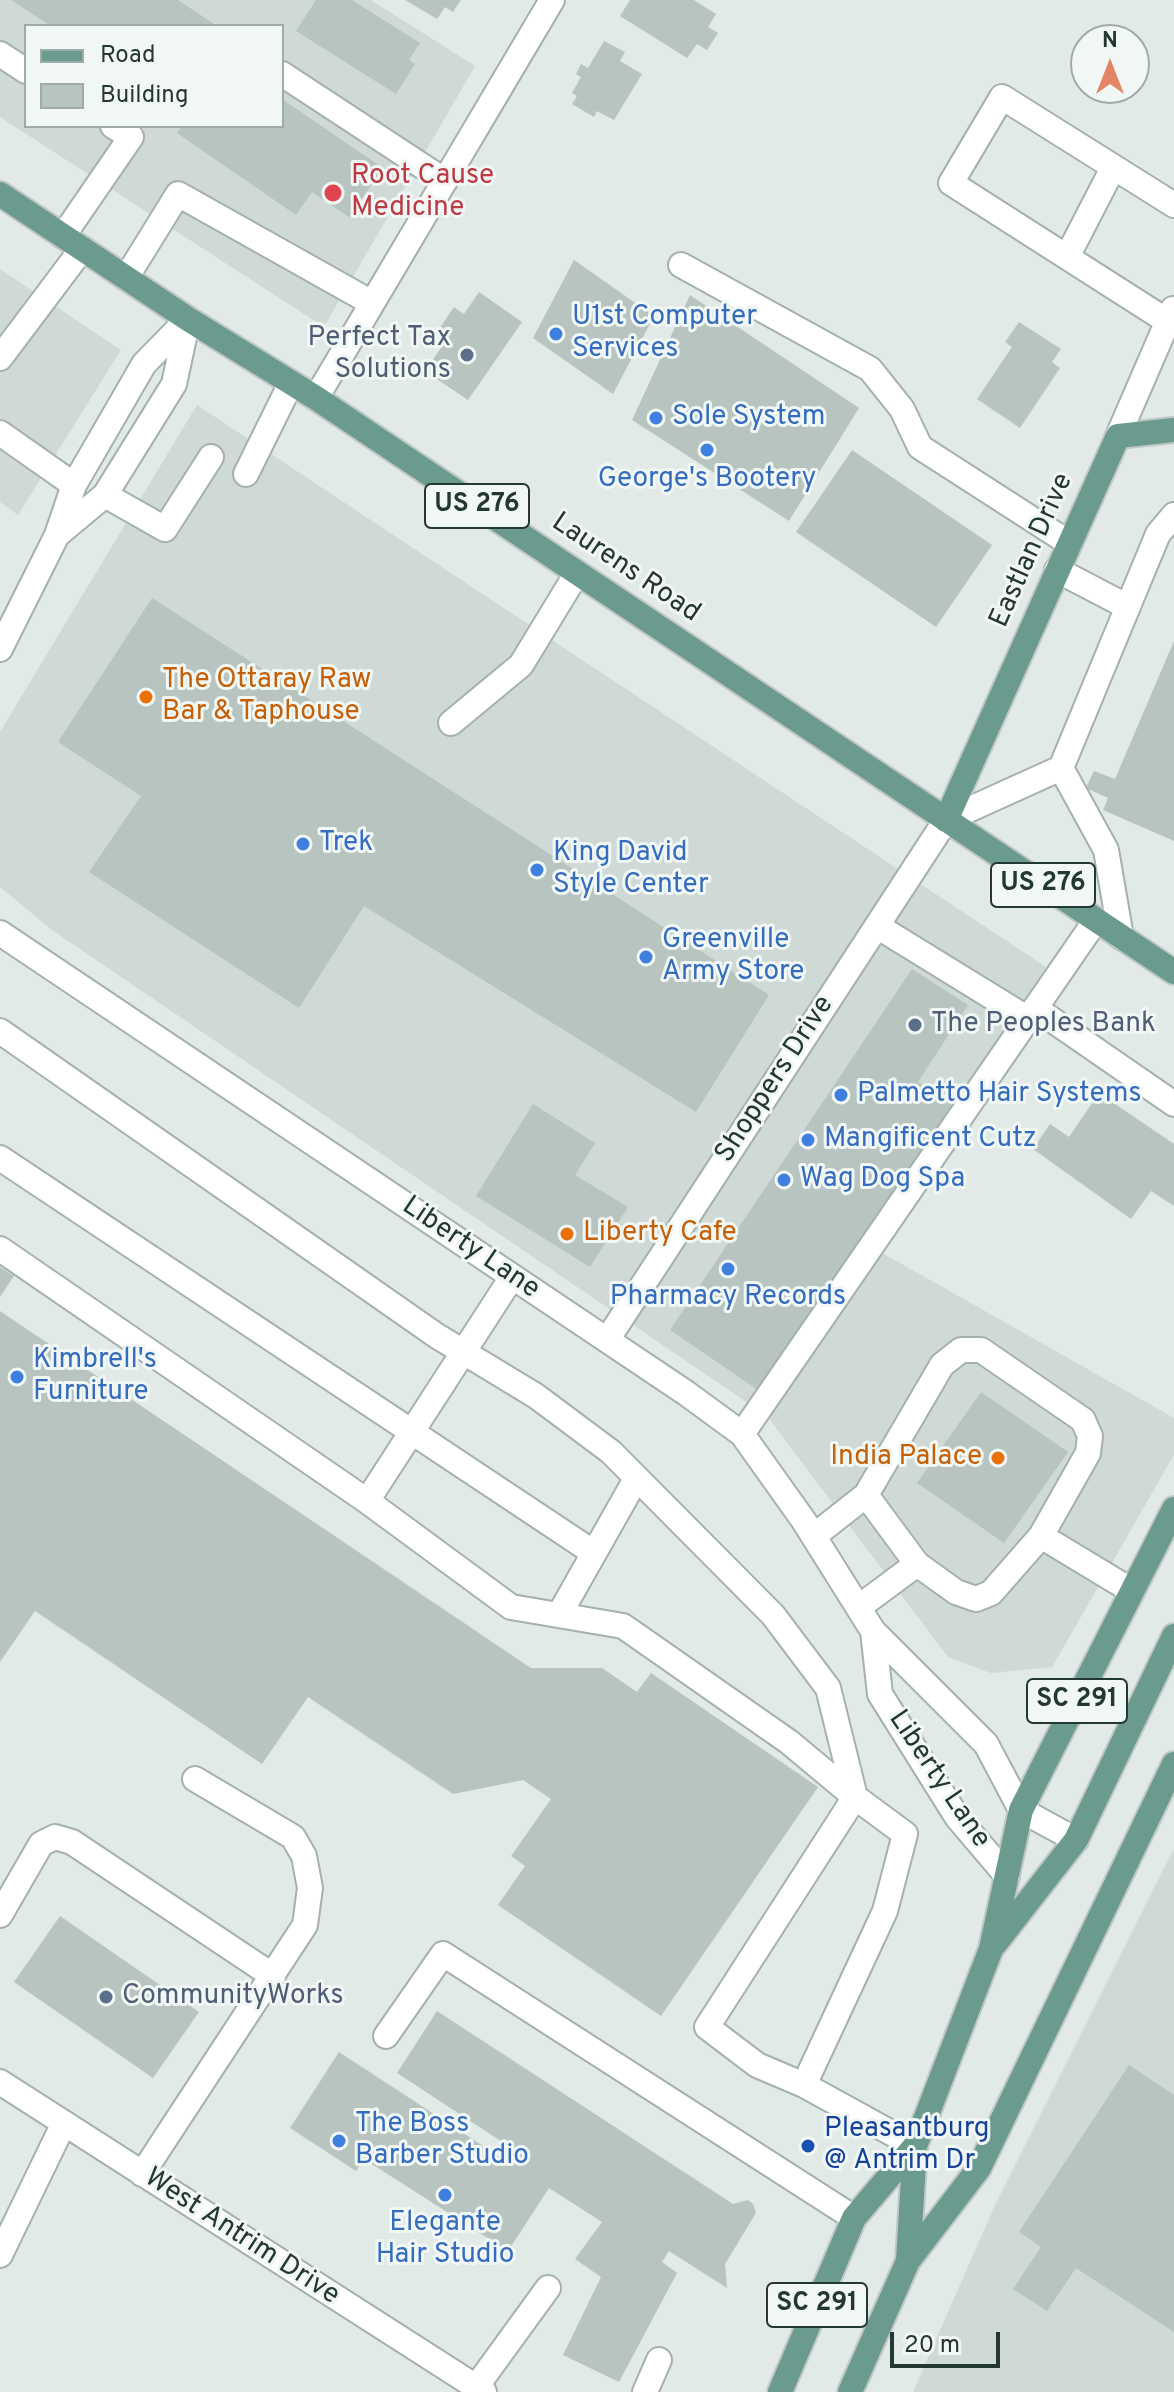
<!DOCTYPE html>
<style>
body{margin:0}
#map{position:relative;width:1174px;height:2392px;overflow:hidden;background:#e1eae6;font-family:Overpass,sans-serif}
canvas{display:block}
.legend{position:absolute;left:24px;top:24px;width:260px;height:104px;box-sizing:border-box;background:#f1f7f4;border:2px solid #9faba7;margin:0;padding:10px 14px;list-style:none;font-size:24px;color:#233833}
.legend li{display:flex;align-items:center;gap:16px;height:40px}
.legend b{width:40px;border:2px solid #9faba7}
.north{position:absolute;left:1070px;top:24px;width:80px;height:80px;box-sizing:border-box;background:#f1f7f4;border:2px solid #9faba7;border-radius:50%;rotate:0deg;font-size:22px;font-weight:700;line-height:32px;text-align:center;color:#233833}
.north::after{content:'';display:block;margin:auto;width:28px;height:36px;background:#e38566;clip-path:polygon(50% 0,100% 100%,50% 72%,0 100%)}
.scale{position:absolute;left:890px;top:2332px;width:110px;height:36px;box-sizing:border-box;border:4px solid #233833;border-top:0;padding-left:10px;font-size:24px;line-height:28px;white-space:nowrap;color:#233833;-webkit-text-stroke:6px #f1f7f4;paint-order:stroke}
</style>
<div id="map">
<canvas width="1174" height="2392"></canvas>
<ul class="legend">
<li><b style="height:10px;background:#6a9b8e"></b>Road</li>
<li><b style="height:22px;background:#b7c4bf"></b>Building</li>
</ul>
<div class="north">N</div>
<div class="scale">20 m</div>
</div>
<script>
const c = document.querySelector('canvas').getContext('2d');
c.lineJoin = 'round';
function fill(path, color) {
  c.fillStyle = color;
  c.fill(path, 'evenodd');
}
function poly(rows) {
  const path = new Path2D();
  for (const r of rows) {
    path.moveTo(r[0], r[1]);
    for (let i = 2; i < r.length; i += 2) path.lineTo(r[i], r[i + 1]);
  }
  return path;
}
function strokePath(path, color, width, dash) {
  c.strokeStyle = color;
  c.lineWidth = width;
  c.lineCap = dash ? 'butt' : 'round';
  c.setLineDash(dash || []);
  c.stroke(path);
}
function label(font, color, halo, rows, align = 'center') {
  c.font = font + ' Overpass,sans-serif';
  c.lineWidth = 6;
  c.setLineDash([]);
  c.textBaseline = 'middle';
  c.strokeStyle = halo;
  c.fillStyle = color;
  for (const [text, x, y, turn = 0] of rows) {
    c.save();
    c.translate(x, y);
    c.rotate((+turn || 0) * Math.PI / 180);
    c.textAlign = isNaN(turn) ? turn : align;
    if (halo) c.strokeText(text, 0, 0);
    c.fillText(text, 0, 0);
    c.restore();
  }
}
fill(poly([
 [0,0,371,0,475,66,324,327,0,117],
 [26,26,282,26,282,126,26,126],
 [0,269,121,350,18,515,0,502],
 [197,405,1046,967,870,1246,1174,1418,1174,1455,1052,1667,991,1673,948,1657,767,1416,52,930,0,887,0,732],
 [1174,1848,1174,2392,913,2392,995,2205]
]), '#cfd9d5');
fill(poly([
 [11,0,178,0,217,26,51,26],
 [316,0,352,0,420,43,409,60,415,64,396,94,296,31],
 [405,0,461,0,453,12,445,7,437,19],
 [630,0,694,0,716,14,708,27,718,33,707,50,697,44,687,58,620,16],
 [604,41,625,52,620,61,642,74,614,120,597,111,594,117,572,104,577,96,572,93,581,77,576,74,581,64,588,68],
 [282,99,383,168,349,217,312,192,296,215,177,133,182,126,282,126],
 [574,260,654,316,613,394,533,338],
 [479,292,522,322,468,400,425,371,447,339,437,332,454,307,464,314],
 [690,295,859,408,789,521,632,420],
 [1019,322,1061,349,1052,362,1060,368,1020,428,977,399,1012,347,1005,342],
 [852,450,992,545,936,627,796,532],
 [152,598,769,995,696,1112,364,906,299,1008,89,872,141,796,58,742],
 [1174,641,1174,841,1103,810,1108,798,1086,788,1094,771,1115,779],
 [912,969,968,1005,918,1082,953,1106,758,1390,670,1330],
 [1099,1093,1174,1144,1174,1206,1151,1191,1131,1219,1033,1149,1050,1124,1069,1137],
 [533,1104,595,1143,575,1175,628,1207,590,1267,476,1196],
 [0,1267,14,1276,0,1297],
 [0,1311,531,1668,602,1668,637,1692,651,1673,818,1787,661,2016,498,1905,525,1866,511,1856,551,1799,523,1780,453,1794,308,1697,262,1764,35,1611,0,1662],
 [981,1392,1068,1452,1004,1543,917,1483],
 [60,1916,199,2012,153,2078,14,1982],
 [437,2011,733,2204,748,2200,753,2204,756,2212,753,2218,725,2264,727,2288,669,2251,662,2262,677,2273,619,2382,563,2355,601,2277,575,2259,602,2222,549,2188,508,2251,364,2159,356,2171,290,2128,339,2052,506,2161,513,2149,397,2073],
 [1129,2065,1174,2095,1174,2332,1076,2268,1047,2311,1013,2289,1041,2247,1019,2232]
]), '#b7c4bf');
const minor = poly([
 [0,54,26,71],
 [282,74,445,181],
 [63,236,131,137,113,126],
 [1067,257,1113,168],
 [681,265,870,369,902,409,920,447,1069,543],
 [126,278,178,194,372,303],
 [1167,321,951,183,1002,97,1174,205],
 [0,358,82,249],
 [316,398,552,0],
 [0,433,74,485],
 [1118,436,1173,309],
 [246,474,291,383],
 [105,495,165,529,211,457],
 [57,535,105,495,174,384,188,319],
 [1057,570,1128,607],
 [0,649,57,535,74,485,144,364,188,319],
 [451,723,521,665,577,573],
 [1061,768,1106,850,1121,937],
 [877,926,1028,1019],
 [0,933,686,1393,742,1434,804,1521,873,1631,986,1744,1021,1810,1076,1840],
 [1035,1008,1174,1104],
 [0,1031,437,1336,536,1396,611,1452,773,1615,828,1688,855,1797,905,1834,885,1911,804,2085],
 [0,1158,594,1553],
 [0,1249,367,1501,511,1607,623,1626,789,1742,855,1797,707,2027,757,2065,804,2085,915,2146],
 [607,1340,946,820,1061,768,1158,534,1174,515],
 [742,1434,1096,920],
 [866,1495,917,1564],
 [367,1501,512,1277],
 [814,1536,866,1495,942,1365,961,1350,981,1350,1083,1420,1090,1436,1088,1453,1041,1536,1132,1591],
 [859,1607,917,1564,956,1592,976,1599,991,1593,1041,1536],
 [559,1615,636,1479],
 [873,1631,880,1694,957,1817,1007,1876],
 [0,1915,41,1844,55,1837,72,1842,273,1976],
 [386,2036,443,1954,854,2218],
 [0,2082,484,2392],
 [142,2174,305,1925,310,1888,304,1856,293,1837,195,1779],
 [0,2255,64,2123],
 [476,2387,548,2288],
 [645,2392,659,2360]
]);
const major = poly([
 [0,194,188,319,316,398,1174,972],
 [946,820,1118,436,1174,430],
 [995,1944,1076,1840,1174,1636],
 [908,2261,979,2168,1174,1764],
 [780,2392,854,2218,915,2146,991,1949,1021,1810,1174,1509],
 [850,2392,908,2261,915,2146]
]);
strokePath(minor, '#a4b1ad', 28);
strokePath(major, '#c1c7c6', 28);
strokePath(minor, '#fff', 24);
strokePath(major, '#6a9b8e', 24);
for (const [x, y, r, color] of [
 [333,193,10,"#e0444e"],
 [556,334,8,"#3f7fe0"],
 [467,355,8,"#5c6f8a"],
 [656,418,8,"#3f7fe0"],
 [707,450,8,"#3f7fe0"],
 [146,697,8,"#e8710a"],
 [303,844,8,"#3f7fe0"],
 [537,870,8,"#3f7fe0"],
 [646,957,8,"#3f7fe0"],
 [915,1025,8,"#5c6f8a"],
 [841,1095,8,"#3f7fe0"],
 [808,1140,8,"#3f7fe0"],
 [784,1180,8,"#3f7fe0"],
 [567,1234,8,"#e8710a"],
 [728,1269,8,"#3f7fe0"],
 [17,1377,8,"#3f7fe0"],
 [998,1458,8,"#e8710a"],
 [106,1997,8,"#5c6f8a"],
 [339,2141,8,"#3f7fe0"],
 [808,2146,8,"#1a4fb4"],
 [445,2195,8,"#3f7fe0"]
]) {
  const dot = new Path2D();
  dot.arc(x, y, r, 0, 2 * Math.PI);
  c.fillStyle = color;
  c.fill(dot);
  strokePath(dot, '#f1f7f4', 3);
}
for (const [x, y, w] of [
 [477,506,104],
 [1043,885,104],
 [1077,1701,100],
 [817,2305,100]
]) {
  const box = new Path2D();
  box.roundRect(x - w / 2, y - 22, w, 44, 6);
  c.fillStyle = '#f1f7f4';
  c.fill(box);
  strokePath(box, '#233833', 2);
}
label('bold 26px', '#233833', null, [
 ["US 276",477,506],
 ["US 276",1043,885],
 ["SC 291",1077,1701],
 ["SC 291",817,2305]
]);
label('28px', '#be3a42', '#f1f7f4', [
 ["Root Cause",351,177],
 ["Medicine",351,209]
], 'left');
label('28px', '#366cbe', '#f1f7f4', [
 ["U1st Computer",572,318],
 ["Services",572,350],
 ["Sole System",672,418],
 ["George's Bootery",707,480,"center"],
 ["Trek",319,844],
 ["King David",553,854],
 ["Style Center",553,886],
 ["Greenville",662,941],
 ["Army Store",662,973],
 ["Palmetto Hair Systems",857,1095],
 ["Mangificent Cutz",824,1140],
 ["Wag Dog Spa",800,1180],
 ["Pharmacy Records",728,1298,"center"],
 ["Kimbrell's",33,1361],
 ["Furniture",33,1393],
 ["The Boss",355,2125],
 ["Barber Studio",355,2157],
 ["Elegante",445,2224,"center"],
 ["Hair Studio",445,2256,"center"]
], 'left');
label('28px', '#4e5e75', '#f1f7f4', [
 ["Perfect Tax",451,339,"right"],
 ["Solutions",451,371,"right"],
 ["The Peoples Bank",931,1025],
 ["CommunityWorks",122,1997]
], 'left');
label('28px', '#233833', '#f1f7f4', [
 ["Eastlan Drive",1033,551,-66],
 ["Laurens Road",625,569,34],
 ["Shoppers Drive",776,1080,-57],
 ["Liberty Lane",470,1249,34],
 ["Liberty Lane",938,1780,56],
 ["West Antrim Drive",241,2238,33]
]);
label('28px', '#c56008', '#f1f7f4', [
 ["The Ottaray Raw",162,681],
 ["Bar & Taphouse",162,713],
 ["Liberty Cafe",583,1234],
 ["India Palace",982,1458,"right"]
], 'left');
label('28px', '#164399', '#f1f7f4', [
 ["Pleasantburg",824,2130],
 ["@ Antrim Dr",824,2162]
], 'left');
</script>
